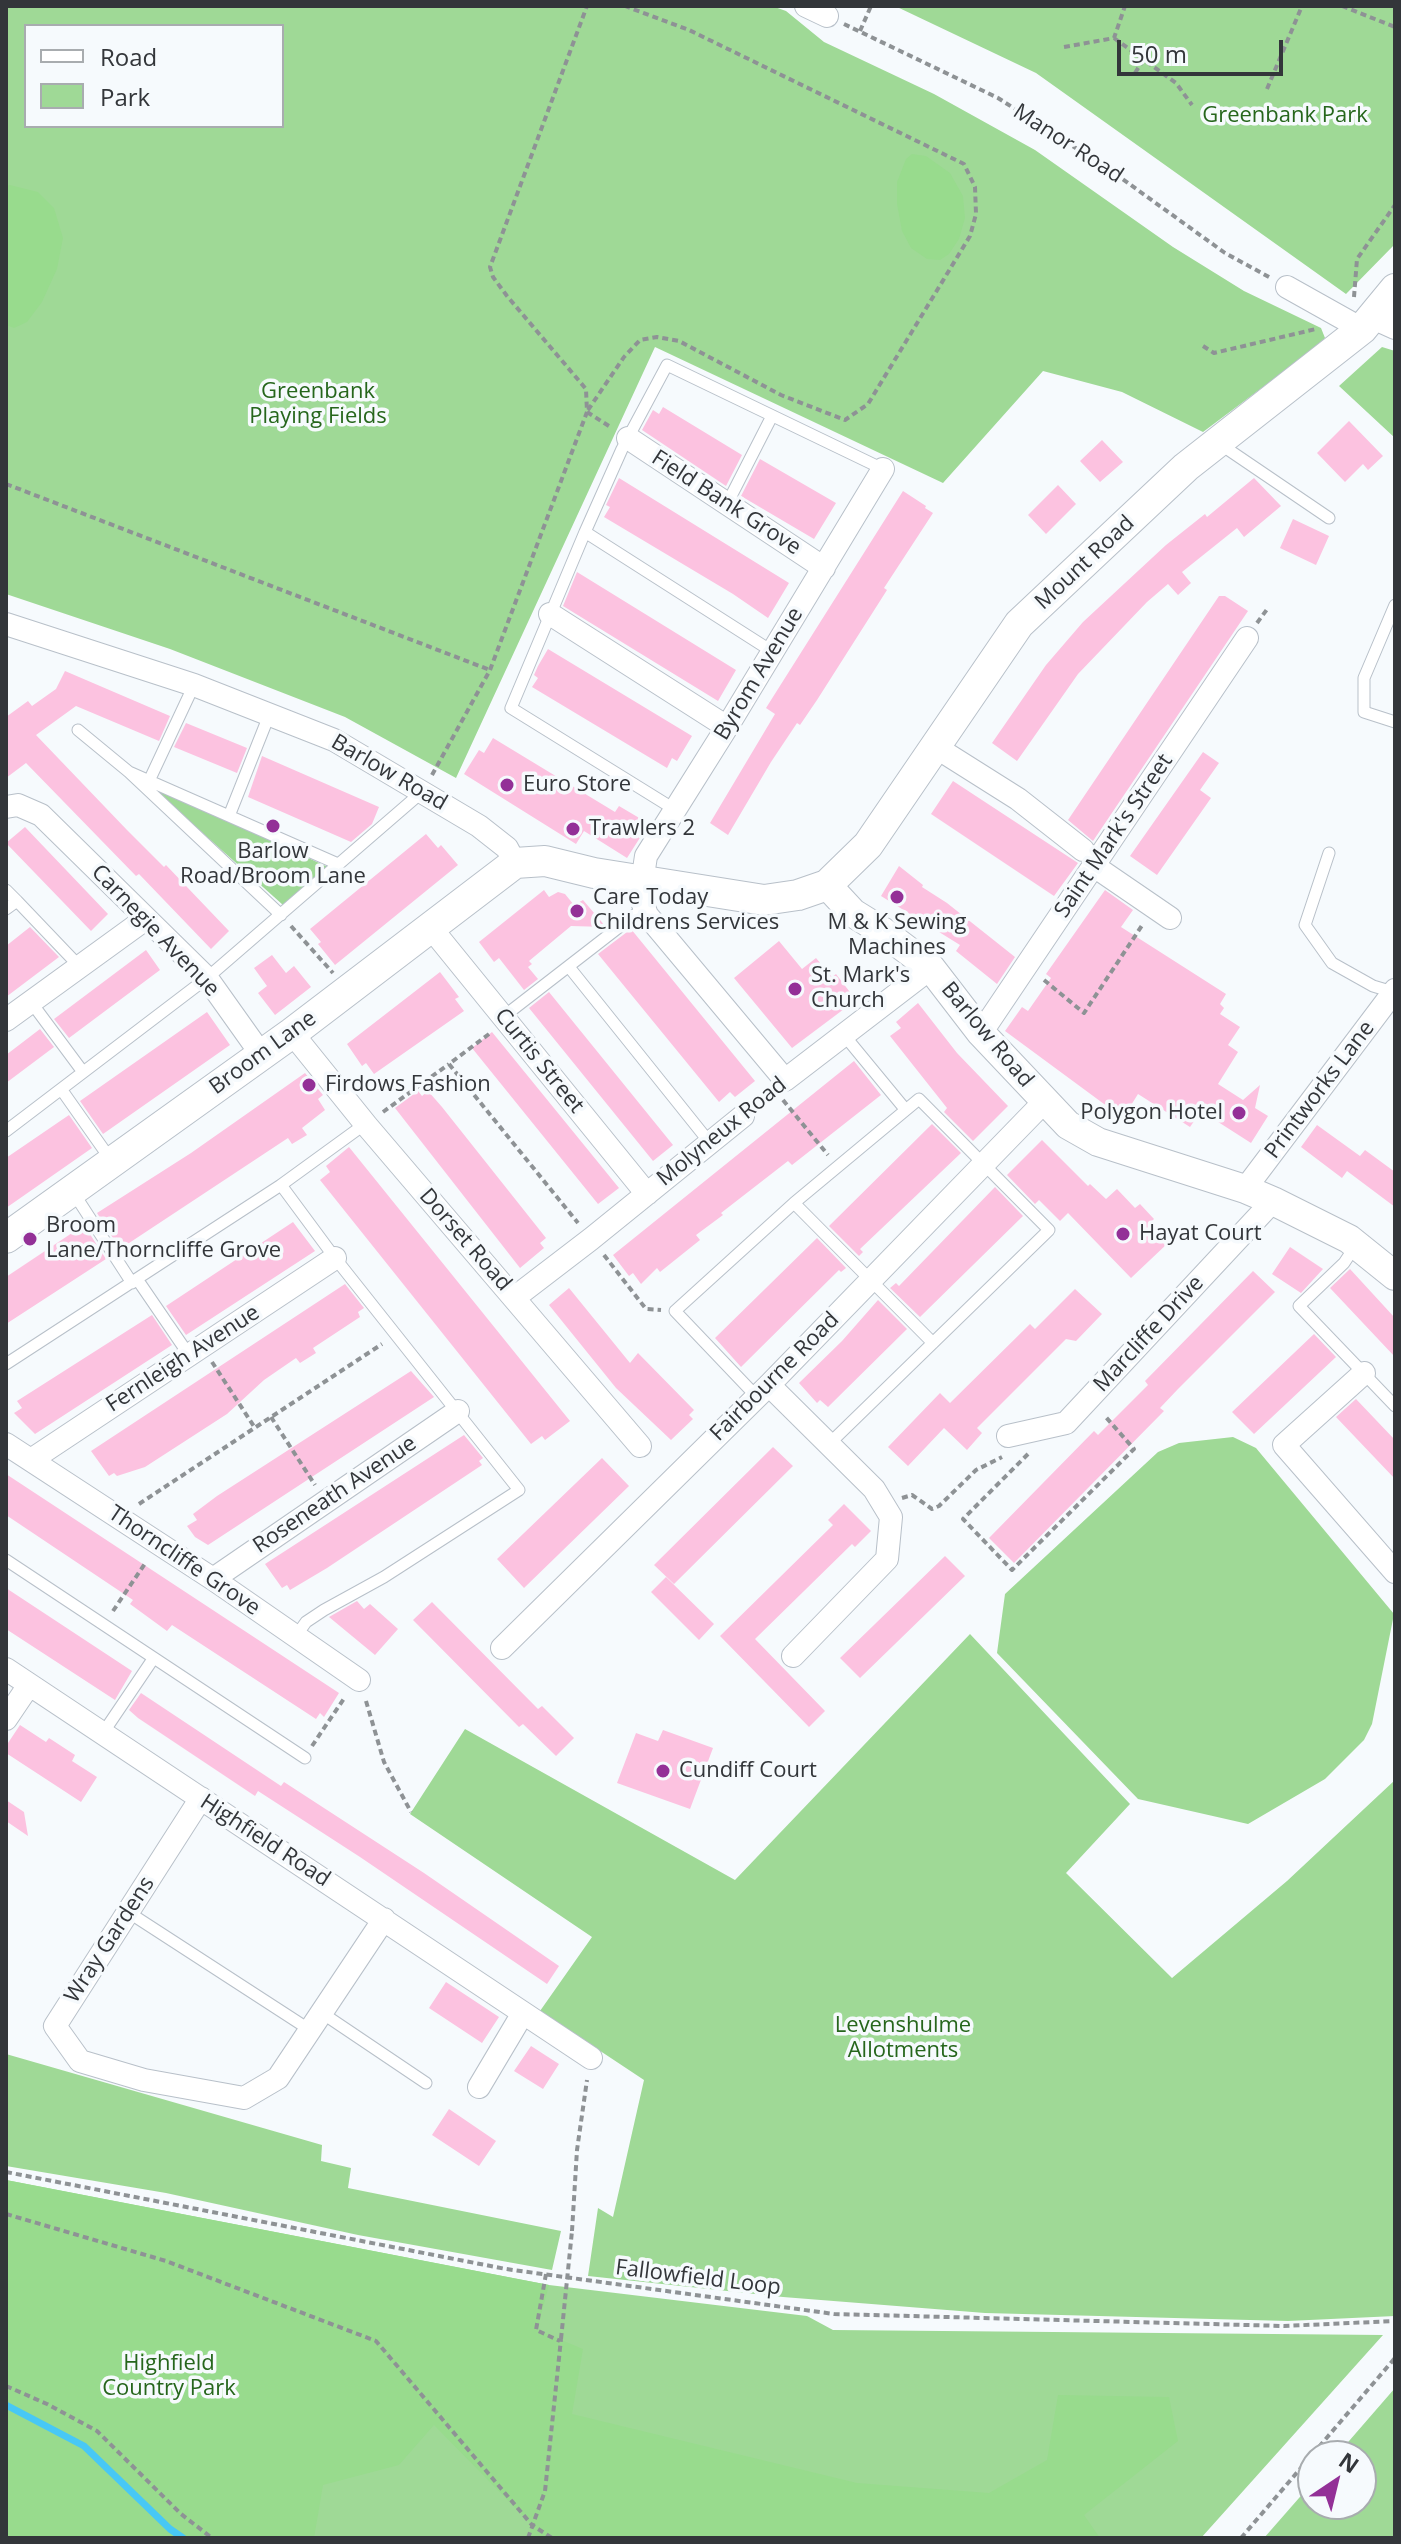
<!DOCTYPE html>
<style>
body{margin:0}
#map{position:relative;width:1401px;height:2544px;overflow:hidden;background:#f6fafd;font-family:"Open Sans",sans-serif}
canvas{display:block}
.frame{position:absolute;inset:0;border:8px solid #33363a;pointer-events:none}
.legend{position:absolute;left:24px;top:24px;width:260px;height:104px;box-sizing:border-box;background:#f6fafd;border:2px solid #a8acaf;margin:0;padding:10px 14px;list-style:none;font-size:24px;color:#33363a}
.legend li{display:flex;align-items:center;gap:16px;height:40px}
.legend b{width:40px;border:2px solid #a8acaf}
.north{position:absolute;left:1297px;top:2440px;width:80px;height:80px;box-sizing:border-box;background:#f6fafd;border:2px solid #a8acaf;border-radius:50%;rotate:35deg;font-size:22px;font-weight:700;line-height:32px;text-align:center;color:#33363a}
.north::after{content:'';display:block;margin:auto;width:28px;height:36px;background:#933097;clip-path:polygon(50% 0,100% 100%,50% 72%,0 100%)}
.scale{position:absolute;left:1117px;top:40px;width:166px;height:36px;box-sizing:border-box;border:4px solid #33363a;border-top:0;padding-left:10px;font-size:24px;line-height:28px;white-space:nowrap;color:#33363a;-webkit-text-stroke:6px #f6fafd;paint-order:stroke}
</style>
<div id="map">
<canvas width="1401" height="2544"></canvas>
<div class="frame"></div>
<ul class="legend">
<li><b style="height:10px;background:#fff"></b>Road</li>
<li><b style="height:22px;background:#9fd996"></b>Park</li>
</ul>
<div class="north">N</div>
<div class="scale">50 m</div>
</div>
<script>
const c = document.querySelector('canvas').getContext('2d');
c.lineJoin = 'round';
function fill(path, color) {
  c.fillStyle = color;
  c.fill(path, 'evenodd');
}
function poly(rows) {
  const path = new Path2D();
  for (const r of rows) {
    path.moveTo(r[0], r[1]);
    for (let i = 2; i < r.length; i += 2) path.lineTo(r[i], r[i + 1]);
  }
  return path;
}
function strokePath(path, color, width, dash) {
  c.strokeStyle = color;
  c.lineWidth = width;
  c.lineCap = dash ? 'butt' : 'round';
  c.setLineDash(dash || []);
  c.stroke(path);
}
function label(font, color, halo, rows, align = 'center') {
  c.font = font + ' "Open Sans",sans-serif';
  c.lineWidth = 7;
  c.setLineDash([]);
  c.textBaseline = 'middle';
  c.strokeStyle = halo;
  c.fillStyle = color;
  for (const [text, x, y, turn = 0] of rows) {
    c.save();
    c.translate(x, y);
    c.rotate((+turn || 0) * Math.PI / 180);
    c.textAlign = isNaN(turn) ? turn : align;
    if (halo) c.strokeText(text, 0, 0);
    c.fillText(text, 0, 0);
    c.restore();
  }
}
fill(poly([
 [6,6,772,6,786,11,824,42,934,94,1035,150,1173,247,1244,291,1321,328,1325,338,1307,354,1203,432,1122,392,1043,371,943,483,655,347,456,778,345,717,170,649,6,594],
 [26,26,282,26,282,126,26,126],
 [895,6,1395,6,1395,244,1346,294,1036,73],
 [1382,347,1395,351,1395,438,1339,386],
 [149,785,328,867,283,905],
 [1233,1437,1256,1448,1394,1614,1372,1724,1364,1740,1325,1779,1248,1824,1138,1799,997,1653,1005,1594,1158,1452,1179,1443],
 [970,1634,1130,1804,1066,1873,1172,1978,1287,1881,1395,1780,1395,2316,1288,2321,985,2313,783,2297,588,2276,598,2208,613,2217,644,2080,540,2011,592,1937,410,1814,465,1729,735,1880],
 [6,2054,322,2145,321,2161,351,2168,348,2188,561,2231,552,2270,358,2235,166,2193,6,2166],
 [6,2180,549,2285,807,2316,833,2330,1383,2335,1201,2538,6,2538],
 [1395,2388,1395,2538,1264,2538,1313,2482,1313,2504,1361,2504,1361,2456,1336,2456]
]), '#9fd996');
fill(poly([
 [912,154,926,156,950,173,963,196,965,218,959,239,949,254,940,260,927,259,911,248,902,231,897,204,897,182,906,159],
 [10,185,38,192,54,208,63,238,57,269,42,302,27,322,14,328,6,325,6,186],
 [6,2180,549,2285,537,2330,583,2349,572,2414,857,2483,989,2493,1047,2460,1058,2395,1169,2397,1178,2441,1084,2515,1100,2538,528,2538,532,2525,434,2425,399,2465,323,2485,314,2538,6,2538]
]), '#98db8d');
strokePath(poly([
 [6,2405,84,2446,170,2529,183,2538]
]), '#48c8f5', 7);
fill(poly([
 [663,407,742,455,726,486,642,430,653,410,659,414],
 [1349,421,1383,456,1368,470,1363,464,1345,482,1317,453],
 [1102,440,1123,462,1100,482,1080,461],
 [760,459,836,503,814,539,741,496],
 [619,478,789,583,768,618,733,594,604,517,610,507,606,505],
 [1254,478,1281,506,1244,537,1237,528,1182,572,1191,583,1178,595,1168,584,1147,602,1078,674,1017,761,992,743,1046,665,1083,622,1166,545,1205,514,1207,517],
 [1058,485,1076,504,1046,534,1028,515],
 [903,491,926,506,925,508,933,513,884,588,887,590,817,700,800,725,797,723,771,762,728,835,710,823,775,714,766,708],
 [1293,519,1329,536,1316,565,1280,548],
 [577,572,736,670,718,701,563,606],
 [1219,596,1225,596,1248,611,1093,841,1068,820],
 [548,649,692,736,677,761,672,758,667,768,532,687,538,678,534,675,538,666],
 [65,671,170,716,159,741,76,706,36,735,127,830,164,867,166,865,229,931,211,949,139,874,136,876,26,763,6,778,6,717,28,701,32,706,56,689],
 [186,723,247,748,237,773,174,747],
 [493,738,615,812,619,806,641,819,636,828,643,833,627,858,584,831,576,844,464,774,479,750,484,753],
 [1203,752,1219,763,1200,790,1211,798,1157,875,1130,856],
 [262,756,379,807,372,824,351,842,248,797],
 [953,781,1078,863,1054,896,931,814],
 [25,827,108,914,91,931,6,843],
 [426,834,438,848,441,845,458,865,335,965,318,944,321,942,310,929],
 [899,866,923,885,922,887,947,903,1015,957,997,984,956,951,960,945,881,896],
 [544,890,549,897,558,892,565,894,574,905,583,900,606,927,571,926,529,961,532,964,528,967,538,979,524,990,499,958,494,962,479,942],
 [1105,890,1133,910,1121,927,1226,994,1220,1004,1224,1008,1220,1014,1240,1027,1228,1045,1238,1052,1218,1084,1243,1100,1260,1085,1255,1108,1268,1116,1251,1143,1201,1111,1190,1127,1138,1094,1123,1118,1005,1031,1022,1007,1028,1011,1051,978,1046,974],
 [30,927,59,957,6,997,6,946],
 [631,929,755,1081,735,1097,730,1092,719,1102,598,954],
 [779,941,802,969,816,958,832,977,836,974,856,1000,792,1048,734,978],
 [146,950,160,970,69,1038,54,1019],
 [272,955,286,973,294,966,311,987,275,1015,258,993,267,986,254,968],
 [440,972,459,997,455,999,464,1011,374,1074,366,1063,362,1066,347,1044],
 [549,992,673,1145,653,1161,529,1008],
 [918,1003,957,1053,1008,1106,973,1141,944,1112,947,1108,890,1036,901,1028,896,1022],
 [207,1012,230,1045,103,1134,80,1101],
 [40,1029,54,1047,6,1083,6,1055],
 [492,1032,619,1188,598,1204,472,1048],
 [854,1061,881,1095,792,1165,788,1161,721,1213,723,1215,696,1235,700,1240,660,1272,657,1268,641,1284,633,1273,629,1276,613,1255],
 [305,1073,323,1095,318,1099,325,1110,302,1128,307,1135,292,1144,288,1138,120,1249,97,1213,191,1153],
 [418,1091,422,1096,428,1091,442,1107,546,1238,540,1243,544,1248,520,1268,395,1108],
 [69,1115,92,1148,6,1208,6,1158],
 [932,1124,961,1153,860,1249,863,1252,859,1256,829,1226],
 [1317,1125,1360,1156,1365,1150,1395,1172,1395,1207,1347,1171,1342,1178,1301,1147],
 [1042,1140,1088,1186,1090,1184,1106,1199,1117,1189,1135,1208,1140,1204,1154,1219,1149,1224,1168,1243,1131,1278,1068,1213,1060,1221,1039,1200,1035,1204,1007,1175],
 [349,1147,570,1421,545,1440,542,1436,531,1444,320,1180,330,1172,326,1166],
 [995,1187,1023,1216,920,1317,890,1288,896,1283,899,1286],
 [293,1222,315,1251,186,1335,166,1306],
 [84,1225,106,1259,6,1324,6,1277],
 [817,1238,846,1268,841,1272,839,1270,741,1367,715,1338],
 [1290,1247,1323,1269,1301,1293,1272,1274],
 [1350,1269,1395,1318,1395,1357,1330,1288],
 [1253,1271,1275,1292,1178,1389,1160,1408,1164,1411,1014,1563,989,1538,1094,1431,1098,1435,1148,1385,1145,1381],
 [345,1284,364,1308,358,1312,360,1317,313,1348,316,1353,300,1363,296,1358,264,1380,227,1414,145,1467,117,1476,114,1473,109,1476,91,1451],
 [569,1288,630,1363,638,1353,694,1410,689,1415,693,1419,671,1440,616,1388,549,1305],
 [1075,1289,1102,1314,1076,1341,1066,1339,977,1428,982,1433,967,1450,944,1428,908,1466,888,1447,940,1393,950,1403,1030,1324,1035,1329],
 [878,1300,907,1329,828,1407,820,1400,817,1403,799,1383,842,1341],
 [152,1315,172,1345,35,1434,14,1413,22,1408,17,1401],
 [1314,1334,1336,1357,1254,1434,1232,1412],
 [411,1371,434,1397,208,1545,195,1537,187,1526,197,1520,193,1514,217,1496],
 [1356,1399,1395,1440,1395,1479,1336,1417],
 [464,1435,483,1458,479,1461,482,1465,327,1568,290,1590,287,1585,282,1588,265,1564],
 [773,1447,793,1466,674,1584,654,1565],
 [602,1458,629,1486,524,1588,497,1559],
 [6,1474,339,1693,324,1717,320,1713,316,1719,172,1625,167,1631,130,1604,133,1600,6,1515],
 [844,1504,871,1531,855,1547,852,1544,755,1639,825,1711,809,1727,720,1636,833,1525,828,1520],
 [945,1556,965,1576,860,1678,840,1658],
 [666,1577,714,1624,699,1640,651,1592],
 [6,1588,132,1671,115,1700,6,1629],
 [357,1601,364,1609,370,1604,398,1629,375,1655,329,1617],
 [432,1602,538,1709,542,1706,574,1738,556,1756,523,1724,519,1727,413,1620],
 [141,1693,281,1786,284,1782,424,1873,559,1966,547,1984,360,1857,258,1791,255,1796,138,1718,129,1710],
 [20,1725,46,1742,49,1738,75,1755,72,1761,97,1777,81,1802,6,1753,6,1746],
 [663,1730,713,1748,690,1809,617,1783,636,1733,658,1741],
 [6,1800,24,1812,28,1836,6,1821],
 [446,1982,499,2017,482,2043,429,2008],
 [531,2046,559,2064,543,2089,514,2071],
 [449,2109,496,2141,479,2166,432,2135]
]), '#fcc2e0');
const service = poly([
 [1220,444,1329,518],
 [727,504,772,416],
 [585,532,622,449,667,365,883,469],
 [1395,605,1364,678,1364,712,1395,722],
 [78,730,129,772],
 [149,781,194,685],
 [674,809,511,708,585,532,773,652],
 [229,816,270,713],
 [1329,853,1305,925,1332,963,1373,986,1393,992],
 [6,890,17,901,6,909],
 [17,901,80,967],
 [281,915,129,772,338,864],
 [569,967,710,1143],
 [31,1002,83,1072],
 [503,1017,645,907],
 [844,1035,905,1109],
 [61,1089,111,1160],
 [6,1131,207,978,422,792],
 [281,1185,335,1258,519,1490,384,1577,324,1610,306,1622,296,1636],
 [73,1192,132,1283],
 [794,1203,933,1343],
 [1356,1245,1344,1263,1299,1306,1395,1406],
 [137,1279,189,1355],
 [6,1364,281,1185,365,1124],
 [757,1397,675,1311,794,1203,919,1099,1049,1230,829,1444],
 [6,1560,305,1758],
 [103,1733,153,1659],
 [128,1912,310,2030],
 [322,2013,426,2083]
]);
const minor = poly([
 [806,6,827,16],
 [1287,287,1362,329],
 [1373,318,1395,328],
 [628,438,824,568],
 [883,469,727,727,646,856,640,896,647,915,785,1080,931,968],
 [550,614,727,727],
 [6,624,194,685,334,740,479,826,507,848,515,863],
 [934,746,1018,799,1083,850],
 [6,807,18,805,41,815,207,978,261,1054],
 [1094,866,1170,918],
 [431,928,647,1194],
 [6,1020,144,920],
 [292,1033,367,1126,640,1446],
 [981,1033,1247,638],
 [1245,1189,1395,990],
 [514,1298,591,1239,743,1116],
 [1364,1373,1284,1445,1395,1572],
 [769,1385,874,1489,891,1517,887,1559,793,1656],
 [1008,1436,1066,1423,1273,1201],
 [6,1444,213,1579,359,1680],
 [31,1460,335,1258],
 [213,1579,458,1411],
 [502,1648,769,1385,1044,1102],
 [6,1669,591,2058],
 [6,1719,29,1685],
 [201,1798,55,2026,80,2061,144,2080,244,2098,278,2078,384,1919],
 [479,2087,523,2013]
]);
const tertiary = poly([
 [827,885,853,913,882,931,931,968,981,1033,1068,1125,1098,1142,1245,1189,1273,1201,1349,1239,1395,1276]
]);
const secondary = poly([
 [6,1238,292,1033,515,863,545,861,594,873,764,900,798,895,827,885,868,845,1019,624,1186,467,1362,329,1395,289]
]);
strokePath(service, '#b8c0c9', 13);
strokePath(minor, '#b8c0c9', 24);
strokePath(tertiary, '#b8c0c9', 30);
strokePath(secondary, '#b8c0c9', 32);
strokePath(poly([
 [1342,6,1395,27],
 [844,24,998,98,1110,170,1225,253,1269,277],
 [860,31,871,6],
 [1114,38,1176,83,1192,105],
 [1064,47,1114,38,1125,6],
 [1135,73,1144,59],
 [1267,89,1302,6],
 [1354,297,1357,259,1395,205],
 [1203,346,1214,353,1316,329],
 [588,410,624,357,640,340,657,337,679,341,781,395,845,420,868,404,970,236,976,214,975,187,964,164,689,30,625,6],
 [587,412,612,428],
 [6,484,490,670],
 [1257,623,1268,608],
 [432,775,490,670,587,412,586,389,507,296,493,277,490,267,587,6],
 [291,926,333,973],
 [1044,980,1084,1013,1143,924],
 [489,1034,449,1064,578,1223],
 [783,1100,828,1155],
 [383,1112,449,1064],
 [604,1255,646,1309,661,1310],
 [212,1362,255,1428],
 [271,1417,315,1485],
 [1028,1454,963,1519,1012,1570,1134,1449,1104,1415],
 [902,1498,912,1495,932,1509,939,1506,976,1470,1002,1457],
 [139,1504,382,1344],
 [113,1611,146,1562],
 [366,1701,384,1762,411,1812],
 [312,1746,345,1697],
 [6,2172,506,2269,834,2314,1284,2326,1395,2321],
 [6,2214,166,2261,376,2341,532,2525,552,2538],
 [572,2231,577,2150,587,2080],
 [546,2274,536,2330,560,2341],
 [6,2386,47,2404,97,2431,181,2514,212,2538],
 [528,2538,545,2491,561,2339],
 [1241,2538,1395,2358]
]), '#8e9295', 4, [6, 4]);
strokePath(service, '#fff', 11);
strokePath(minor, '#fff', 22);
strokePath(tertiary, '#fff', 28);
strokePath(secondary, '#fff', 30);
strokePath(poly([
 [561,2339,572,2231]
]), '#8e9295', 4, [6, 4]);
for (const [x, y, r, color] of [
 [507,785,8,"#933097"],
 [273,826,8,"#933097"],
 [573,829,8,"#933097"],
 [897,897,8,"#933097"],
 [577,911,8,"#933097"],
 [795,989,8,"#933097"],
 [309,1085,8,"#933097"],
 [1239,1113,8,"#933097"],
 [1123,1234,8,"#933097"],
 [30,1239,8,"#933097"],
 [663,1771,8,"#933097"]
]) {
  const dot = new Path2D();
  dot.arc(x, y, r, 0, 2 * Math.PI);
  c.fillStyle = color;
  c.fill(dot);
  strokePath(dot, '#f6fafd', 3);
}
label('22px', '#26661c', '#f6fafd', [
 ["Greenbank Park",1285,116],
 ["Greenbank",318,392],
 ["Playing Fields",318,417],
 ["Levenshulme",903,2026],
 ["Allotments",903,2051],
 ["Highfield",169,2364],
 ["Country Park",169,2389]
]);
label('22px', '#33363a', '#f6fafd', [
 ["Manor Road",1068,144,33],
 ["Field Bank Grove",726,503,33],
 ["Mount Road",1085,563,-43],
 ["Byrom Avenue",759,674,-59],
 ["Barlow Road",389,773,30],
 ["Saint Mark's Street",1114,836,-56],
 ["Carnegie Avenue",155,931,46],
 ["Barlow Road",987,1035,50],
 ["Broom Lane",263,1053,-36],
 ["Curtis Street",539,1061,51],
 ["Printworks Lane",1320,1090,-53],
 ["Molyneux Road",722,1132,-39],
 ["Dorset Road",465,1240,49],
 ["Marcliffe Drive",1149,1334,-47],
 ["Fernleigh Avenue",183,1359,-33],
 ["Fairbourne Road",775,1377,-45],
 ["Roseneath Avenue",335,1495,-34],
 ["Thorncliffe Grove",184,1561,34],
 ["Highfield Road",265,1841,33],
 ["Wray Gardens",110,1940,-57],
 ["Fallowfield Loop",698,2278,7]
]);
label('22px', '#33363a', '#f6fafd', [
 ["Euro Store",523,785],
 ["Trawlers 2",589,829],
 ["Barlow",273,852,"center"],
 ["Road/Broom Lane",273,877,"center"],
 ["Care Today",593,898],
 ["Childrens Services",593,923],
 ["M & K Sewing",897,923,"center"],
 ["Machines",897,948,"center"],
 ["St. Mark's",811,976],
 ["Church",811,1001],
 ["Firdows Fashion",325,1085],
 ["Polygon Hotel",1223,1113,"right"],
 ["Broom",46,1226],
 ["Lane/Thorncliffe Grove",46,1251],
 ["Hayat Court",1139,1234],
 ["Cundiff Court",679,1771]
], 'left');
</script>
